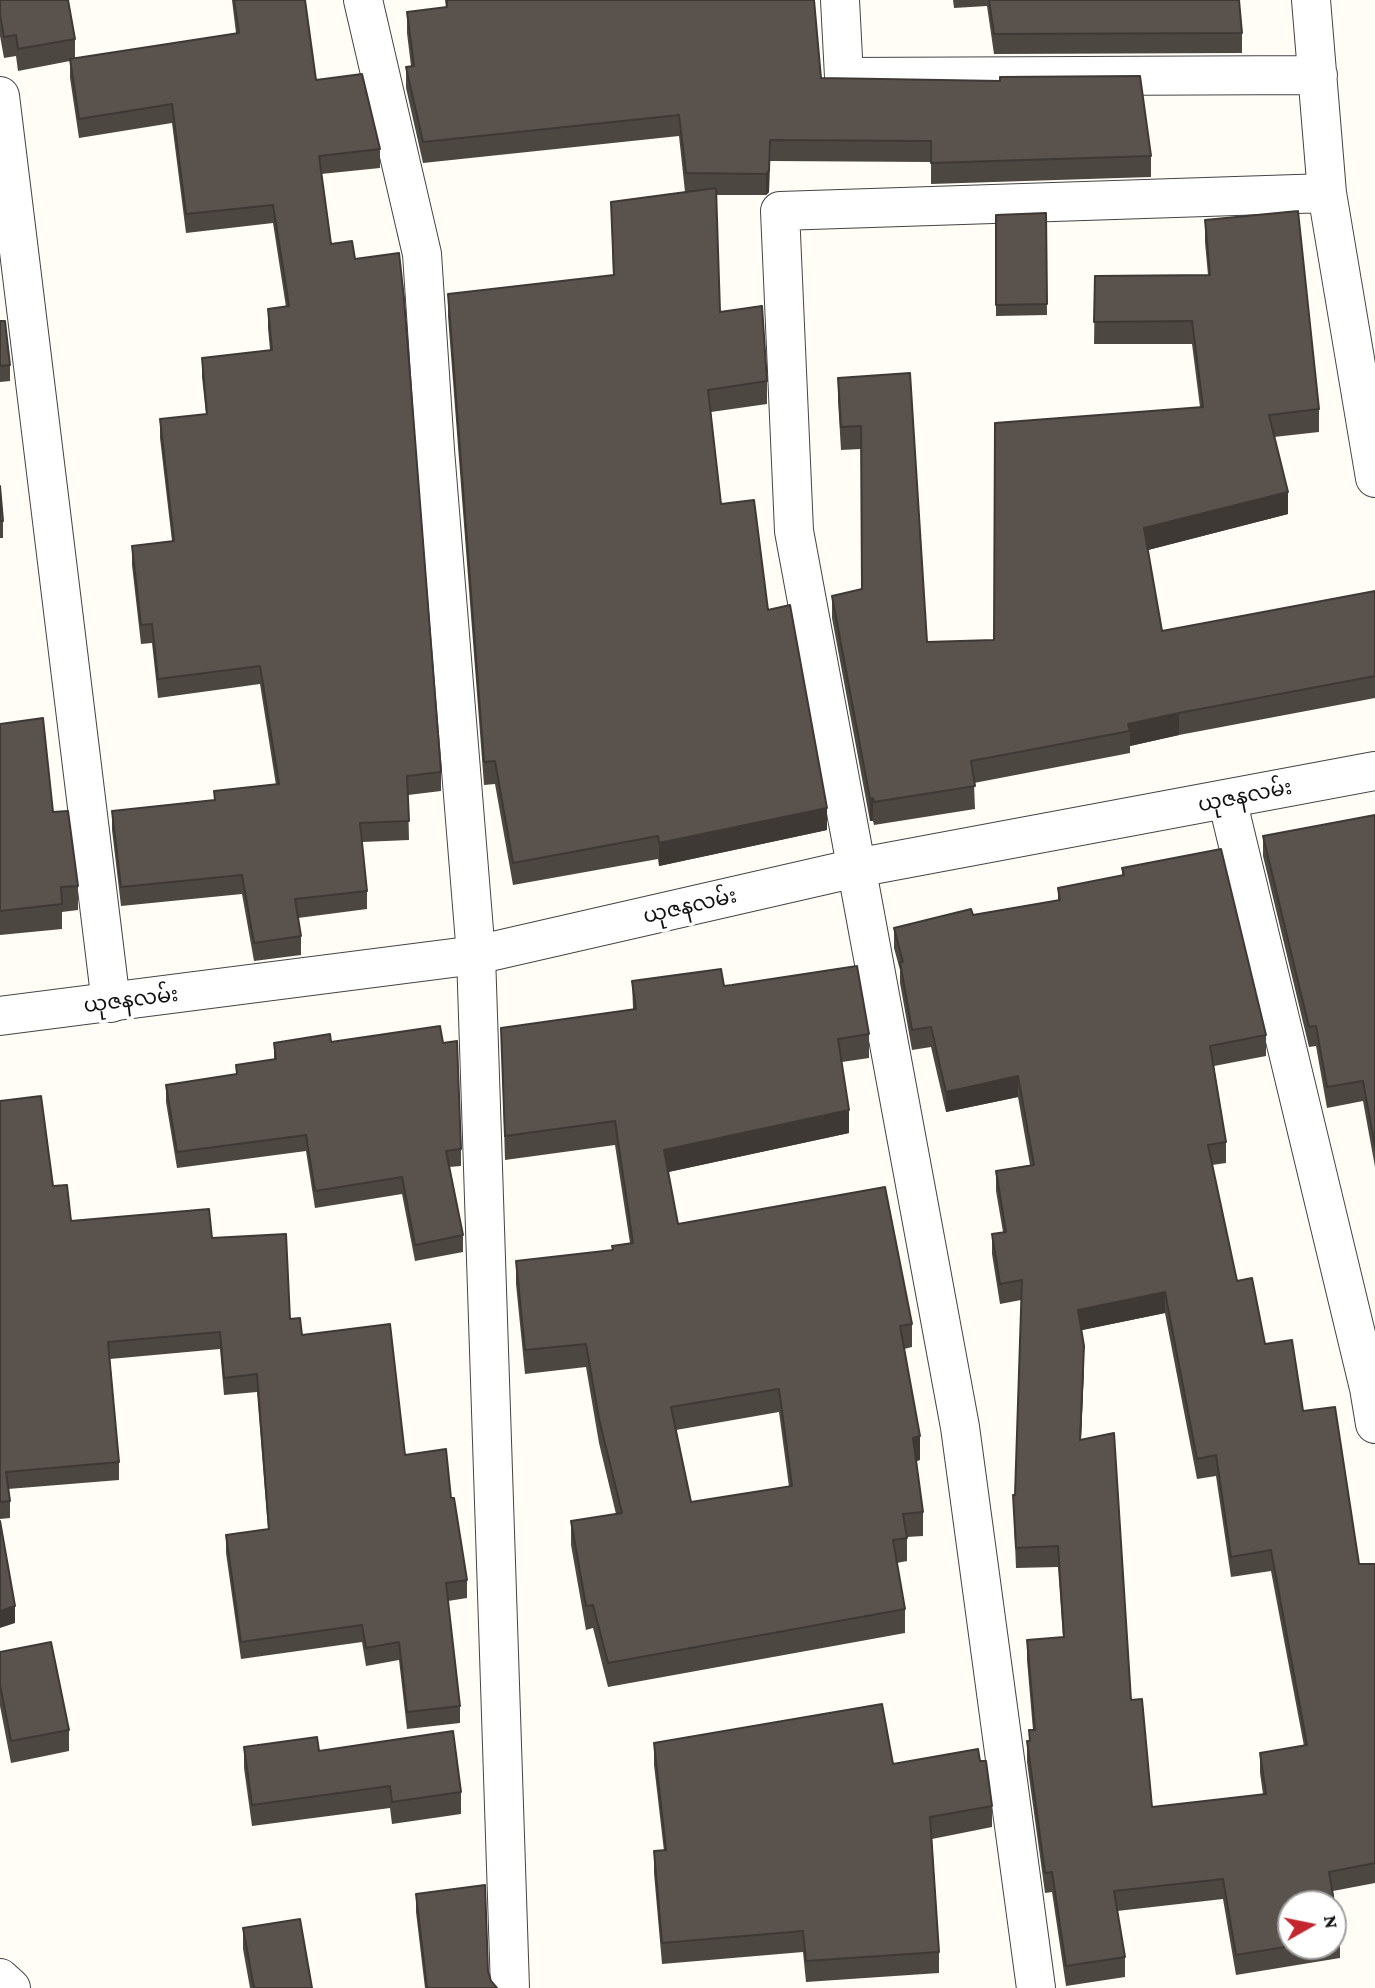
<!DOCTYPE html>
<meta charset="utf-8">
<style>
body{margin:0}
#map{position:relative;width:1375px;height:1988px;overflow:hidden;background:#fffdf5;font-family:"Crimson Pro",serif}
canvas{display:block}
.north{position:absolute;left:1277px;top:1890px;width:70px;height:70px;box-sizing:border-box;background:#fff;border:2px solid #a0a0a0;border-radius:50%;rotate:81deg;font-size:19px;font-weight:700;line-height:28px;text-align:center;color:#111}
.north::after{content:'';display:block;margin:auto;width:24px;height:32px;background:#c4262e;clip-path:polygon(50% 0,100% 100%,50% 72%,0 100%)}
</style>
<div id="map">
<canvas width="1375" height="1988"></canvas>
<div class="north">N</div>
</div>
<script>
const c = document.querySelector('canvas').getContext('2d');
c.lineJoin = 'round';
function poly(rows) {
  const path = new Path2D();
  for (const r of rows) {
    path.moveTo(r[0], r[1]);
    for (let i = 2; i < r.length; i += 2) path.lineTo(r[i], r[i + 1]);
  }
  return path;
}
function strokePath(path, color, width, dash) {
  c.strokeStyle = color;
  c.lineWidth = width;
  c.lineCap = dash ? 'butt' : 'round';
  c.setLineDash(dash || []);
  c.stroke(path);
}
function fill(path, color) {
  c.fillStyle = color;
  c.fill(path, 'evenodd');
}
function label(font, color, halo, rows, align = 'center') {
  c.font = font + ' "Crimson Pro","Noto Sans Myanmar",serif';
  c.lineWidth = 7;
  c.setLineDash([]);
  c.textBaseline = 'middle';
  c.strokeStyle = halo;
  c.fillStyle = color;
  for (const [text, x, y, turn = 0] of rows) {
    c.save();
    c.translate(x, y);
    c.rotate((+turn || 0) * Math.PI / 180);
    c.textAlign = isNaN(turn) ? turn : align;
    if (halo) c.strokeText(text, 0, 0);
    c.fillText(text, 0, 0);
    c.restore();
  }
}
const minor = poly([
 [363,0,422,254,435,450,476,955,510,1988],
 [840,0,844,77,1318,75],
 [1311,0,1327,193,1375,478],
 [0,96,111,1003],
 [1227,799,1369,1388,1375,1424],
 [0,1978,11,1988],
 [1036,1988,960,1427,794,531,780,211,1327,193]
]);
const tertiary = poly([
 [0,1016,476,955,856,868,1375,771]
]);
strokePath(minor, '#444', 40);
strokePath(tertiary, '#444', 40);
strokePath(minor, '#fff', 38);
strokePath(tertiary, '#fff', 38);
fill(poly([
 [0,0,75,39,75,59,236,33,232,0,305,0,316,80,380,149,380,168,321,174,331,244,441,772,441,791,408,795,409,840,362,842,367,891,367,909,298,918,301,936,301,955,254,961,242,894,121,906,112,830,112,811,214,800,214,791,276,785,260,684,158,698,152,643,141,644,132,565,132,546,172,541,160,438,160,419,206,414,202,377,202,358,270,350,268,328,268,309,286,307,273,223,186,233,172,123,79,138,70,78,70,61,18,71,16,56,4,58,0,36],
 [445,0,814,0,821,78,1151,156,1151,177,931,184,931,162,770,161,769,192,766,195,716,195,720,312,767,381,767,404,711,412,721,504,768,610,827,830,659,866,658,859,513,885,495,784,484,785,448,316,448,294,613,275,611,202,685,192,679,136,423,163,406,88,406,67,411,66,407,33,407,12,446,8],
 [953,0,1239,0,1242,33,1242,53,994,54,987,6,954,8],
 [1046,213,1047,315,996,316,996,215],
 [1205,220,1319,409,1319,432,1274,437,1288,514,1148,550,1162,631,1375,591,1375,698,1179,735,1130,746,1130,753,974,783,975,809,874,825,873,821,870,821,832,618,832,596,862,589,861,449,841,450,838,400,838,378,910,373,927,642,994,640,1200,407,1192,344,1094,344,1095,276,1208,275,1205,242],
 [0,321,10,365,10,381,0,382],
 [0,486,3,521,3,538,0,538],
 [0,724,53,812,78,886,78,910,62,912,62,929,0,935],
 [1375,815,1375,1167,1363,1101,1327,1108,1316,1046,1309,1047,1263,856,1263,836],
 [1122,868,1266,1035,1266,1056,1214,1066,1226,1142,1226,1163,1212,1165,1237,1281,1265,1344,1303,1411,1359,1564,1375,1564,1375,1883,1333,1891,1340,1938,1340,1958,1236,1975,1223,1899,1117,1911,1125,1957,1125,1977,1066,1986,1052,1892,1045,1893,1027,1762,1027,1741,1029,1741,1029,1730,1033,1730,1027,1660,1027,1640,1063,1637,1058,1567,1016,1568,1013,1495,1015,1495,1021,1300,1000,1304,992,1254,992,1234,1003,1232,996,1191,996,1171,1030,1165,1018,1097,946,1112,931,1047,912,1050,900,983,900,970,894,948,894,928,1058,900,1058,888,1122,876],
 [1165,1313,1197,1479,1216,1476,1231,1577,1271,1571,1304,1746,1260,1753,1260,1773,1263,1794,1152,1807,1081,1440,1084,1367,1081,1330],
 [1333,1904,1333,1946,1291,1946],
 [632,981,724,986,869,1034,869,1058,842,1062,849,1133,668,1172,678,1224,912,1324,912,1347,904,1349,920,1460,916,1461,923,1512,923,1536,907,1537,907,1561,897,1563,905,1609,905,1633,608,1687,593,1628,586,1630,571,1545,571,1521,616,1514,599,1443,586,1367,525,1374,516,1284,516,1261,612,1250,612,1246,630,1243,615,1145,505,1160,501,1028,633,1009],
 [779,1412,789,1487,691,1502,676,1430],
 [331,1042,461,1149,461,1166,449,1167,463,1235,463,1252,415,1261,402,1194,315,1208,306,1151,177,1168,166,1102,166,1085,236,1074,236,1065,274,1060,274,1043],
 [0,1101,53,1186,71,1221,212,1238,290,1319,302,1335,405,1455,451,1498,467,1580,467,1598,448,1601,460,1706,460,1723,407,1729,399,1660,366,1666,362,1642,241,1659,226,1553,226,1535,268,1529,257,1392,224,1395,220,1349,110,1359,119,1462,119,1480,8,1489,10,1501,10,1518,0,1519],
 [0,1652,69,1730,69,1751,11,1763,0,1706],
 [654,1743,893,1764,980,1761,992,1806,992,1827,932,1839,939,1952,939,1973,806,1982,803,1952,662,1964,654,1873,654,1851,664,1851,654,1765],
 [244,1747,319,1751,461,1792,461,1814,392,1824,390,1808,252,1826,244,1768],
 [416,1894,488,1971,491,1981,497,1988,425,1988,416,1912],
 [243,1928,312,1988,250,1988,243,1949]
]), '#4d4742');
fill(poly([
 [770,140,769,192,766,195,766,174],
 [1288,492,1288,514,1144,551,1144,528],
 [1179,713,1179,735,1130,746,1130,731,1128,724],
 [873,798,873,821,870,821,870,799],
 [827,808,827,830,659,866,659,843],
 [1018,1076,1018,1097,946,1112,946,1092],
 [849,1110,849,1133,664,1173,664,1150],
 [1165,1292,1165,1313,1078,1331,1078,1310],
 [1084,1346,1084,1367,1080,1460,1080,1440],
 [920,1436,920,1460,913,1462,913,1438],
 [15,1606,15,1623,0,1628,0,1611]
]), '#3f3936');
const building = poly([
 [0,0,68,0,75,39,18,49,16,35,4,37,0,15,0,0],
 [234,0,305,0,316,80,362,74,380,149,319,156,331,244,352,241,355,259,399,253,404,298,441,772,407,776,409,821,360,823,367,891,295,899,301,936,254,943,242,875,121,887,112,811,215,800,214,791,279,784,260,666,158,679,152,624,141,625,132,546,174,541,160,419,207,414,202,358,272,350,268,309,289,306,273,205,186,214,172,104,79,119,70,59,239,33,234,0],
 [447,0,814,0,821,78,1000,81,1000,77,1140,76,1151,156,931,163,931,141,770,140,769,171,766,174,686,173,679,115,423,142,406,67,414,66,407,12,447,7,447,0],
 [989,0,1239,0,1242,33,994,34,989,0],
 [716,188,720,312,762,306,767,381,708,390,721,504,754,500,768,610,790,605,827,808,659,843,658,836,513,863,495,761,484,762,448,294,614,275,611,202,716,188],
 [1298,211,1319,409,1269,415,1288,492,1144,528,1162,631,1375,591,1375,676,1179,713,1128,724,1130,731,971,761,975,786,874,802,873,798,870,799,832,596,862,589,861,426,841,427,838,378,910,373,927,642,994,640,995,423,1203,407,1192,321,1094,322,1095,276,1210,275,1205,220,1298,211],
 [1046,213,1047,304,996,305,996,215,1046,213],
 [0,321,5,321,10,365,0,366,0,321],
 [0,486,3,521,0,521,0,486],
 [43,718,53,812,68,811,78,886,61,887,62,904,0,911,0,724,43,718],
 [1375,815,1375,1147,1363,1081,1327,1087,1316,1026,1309,1027,1263,836,1375,815],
 [1221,849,1266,1035,1210,1046,1226,1142,1208,1145,1237,1281,1252,1278,1265,1344,1292,1340,1303,1411,1335,1407,1359,1564,1375,1564,1375,1863,1329,1872,1340,1938,1333,1939,1333,1904,1291,1904,1291,1946,1236,1955,1223,1879,1114,1891,1125,1957,1066,1966,1052,1872,1045,1873,1027,1741,1030,1741,1029,1730,1035,1730,1027,1640,1064,1637,1058,1546,1016,1548,1013,1495,1015,1495,1022,1280,1000,1284,992,1234,1006,1232,996,1171,1034,1165,1018,1076,946,1092,931,1027,912,1030,900,962,903,962,894,928,971,909,973,915,1060,900,1058,888,1124,875,1122,868,1221,849],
 [1165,1292,1197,1459,1216,1455,1231,1557,1271,1550,1307,1745,1260,1753,1266,1794,1152,1807,1142,1699,1131,1700,1114,1433,1080,1440,1084,1346,1078,1310,1165,1292],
 [857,966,869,1034,838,1039,849,1110,664,1150,678,1224,885,1187,912,1324,900,1326,920,1436,913,1438,923,1512,903,1514,907,1538,893,1540,905,1609,608,1663,593,1605,586,1606,571,1521,622,1513,599,1419,586,1344,525,1350,516,1261,613,1250,612,1246,633,1243,615,1121,505,1136,501,1028,636,1009,632,981,721,969,724,986,732,985,857,966],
 [779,1389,792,1486,691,1502,671,1407,779,1389],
 [440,1026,443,1043,457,1041,461,1149,446,1151,463,1235,415,1245,402,1177,315,1191,306,1135,177,1152,166,1085,237,1074,236,1065,276,1059,274,1043,330,1034,331,1042,440,1026],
 [41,1096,53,1186,67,1185,71,1221,209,1209,212,1238,286,1234,290,1319,300,1318,302,1335,390,1324,405,1455,446,1449,451,1498,454,1498,467,1580,446,1583,460,1706,407,1712,399,1642,366,1648,362,1625,241,1642,226,1535,269,1529,257,1374,224,1378,220,1332,108,1342,119,1462,6,1472,10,1501,0,1502,0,1101,41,1096],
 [0,1521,15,1606,0,1611,0,1521],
 [51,1642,69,1730,11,1741,0,1685,0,1652,51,1642],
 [882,1704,893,1764,978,1749,980,1761,986,1761,992,1806,930,1817,939,1952,806,1961,803,1931,662,1943,654,1851,666,1850,654,1743,882,1704],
 [453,1731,461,1792,392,1802,390,1786,252,1805,244,1747,317,1737,319,1751,453,1731],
 [485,1885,488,1971,491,1981,497,1988,427,1988,416,1894,485,1885],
 [300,1919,312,1988,254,1988,243,1928,300,1919]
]);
fill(building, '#5a524d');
strokePath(building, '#3f3936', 2);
label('21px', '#111', '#fff', [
 ["ယုဇနလမ်း",1245,796,-11],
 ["ယုဇနလမ်း",690,906,-13],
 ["ယုဇနလမ်း",131,1000,-7]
]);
</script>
